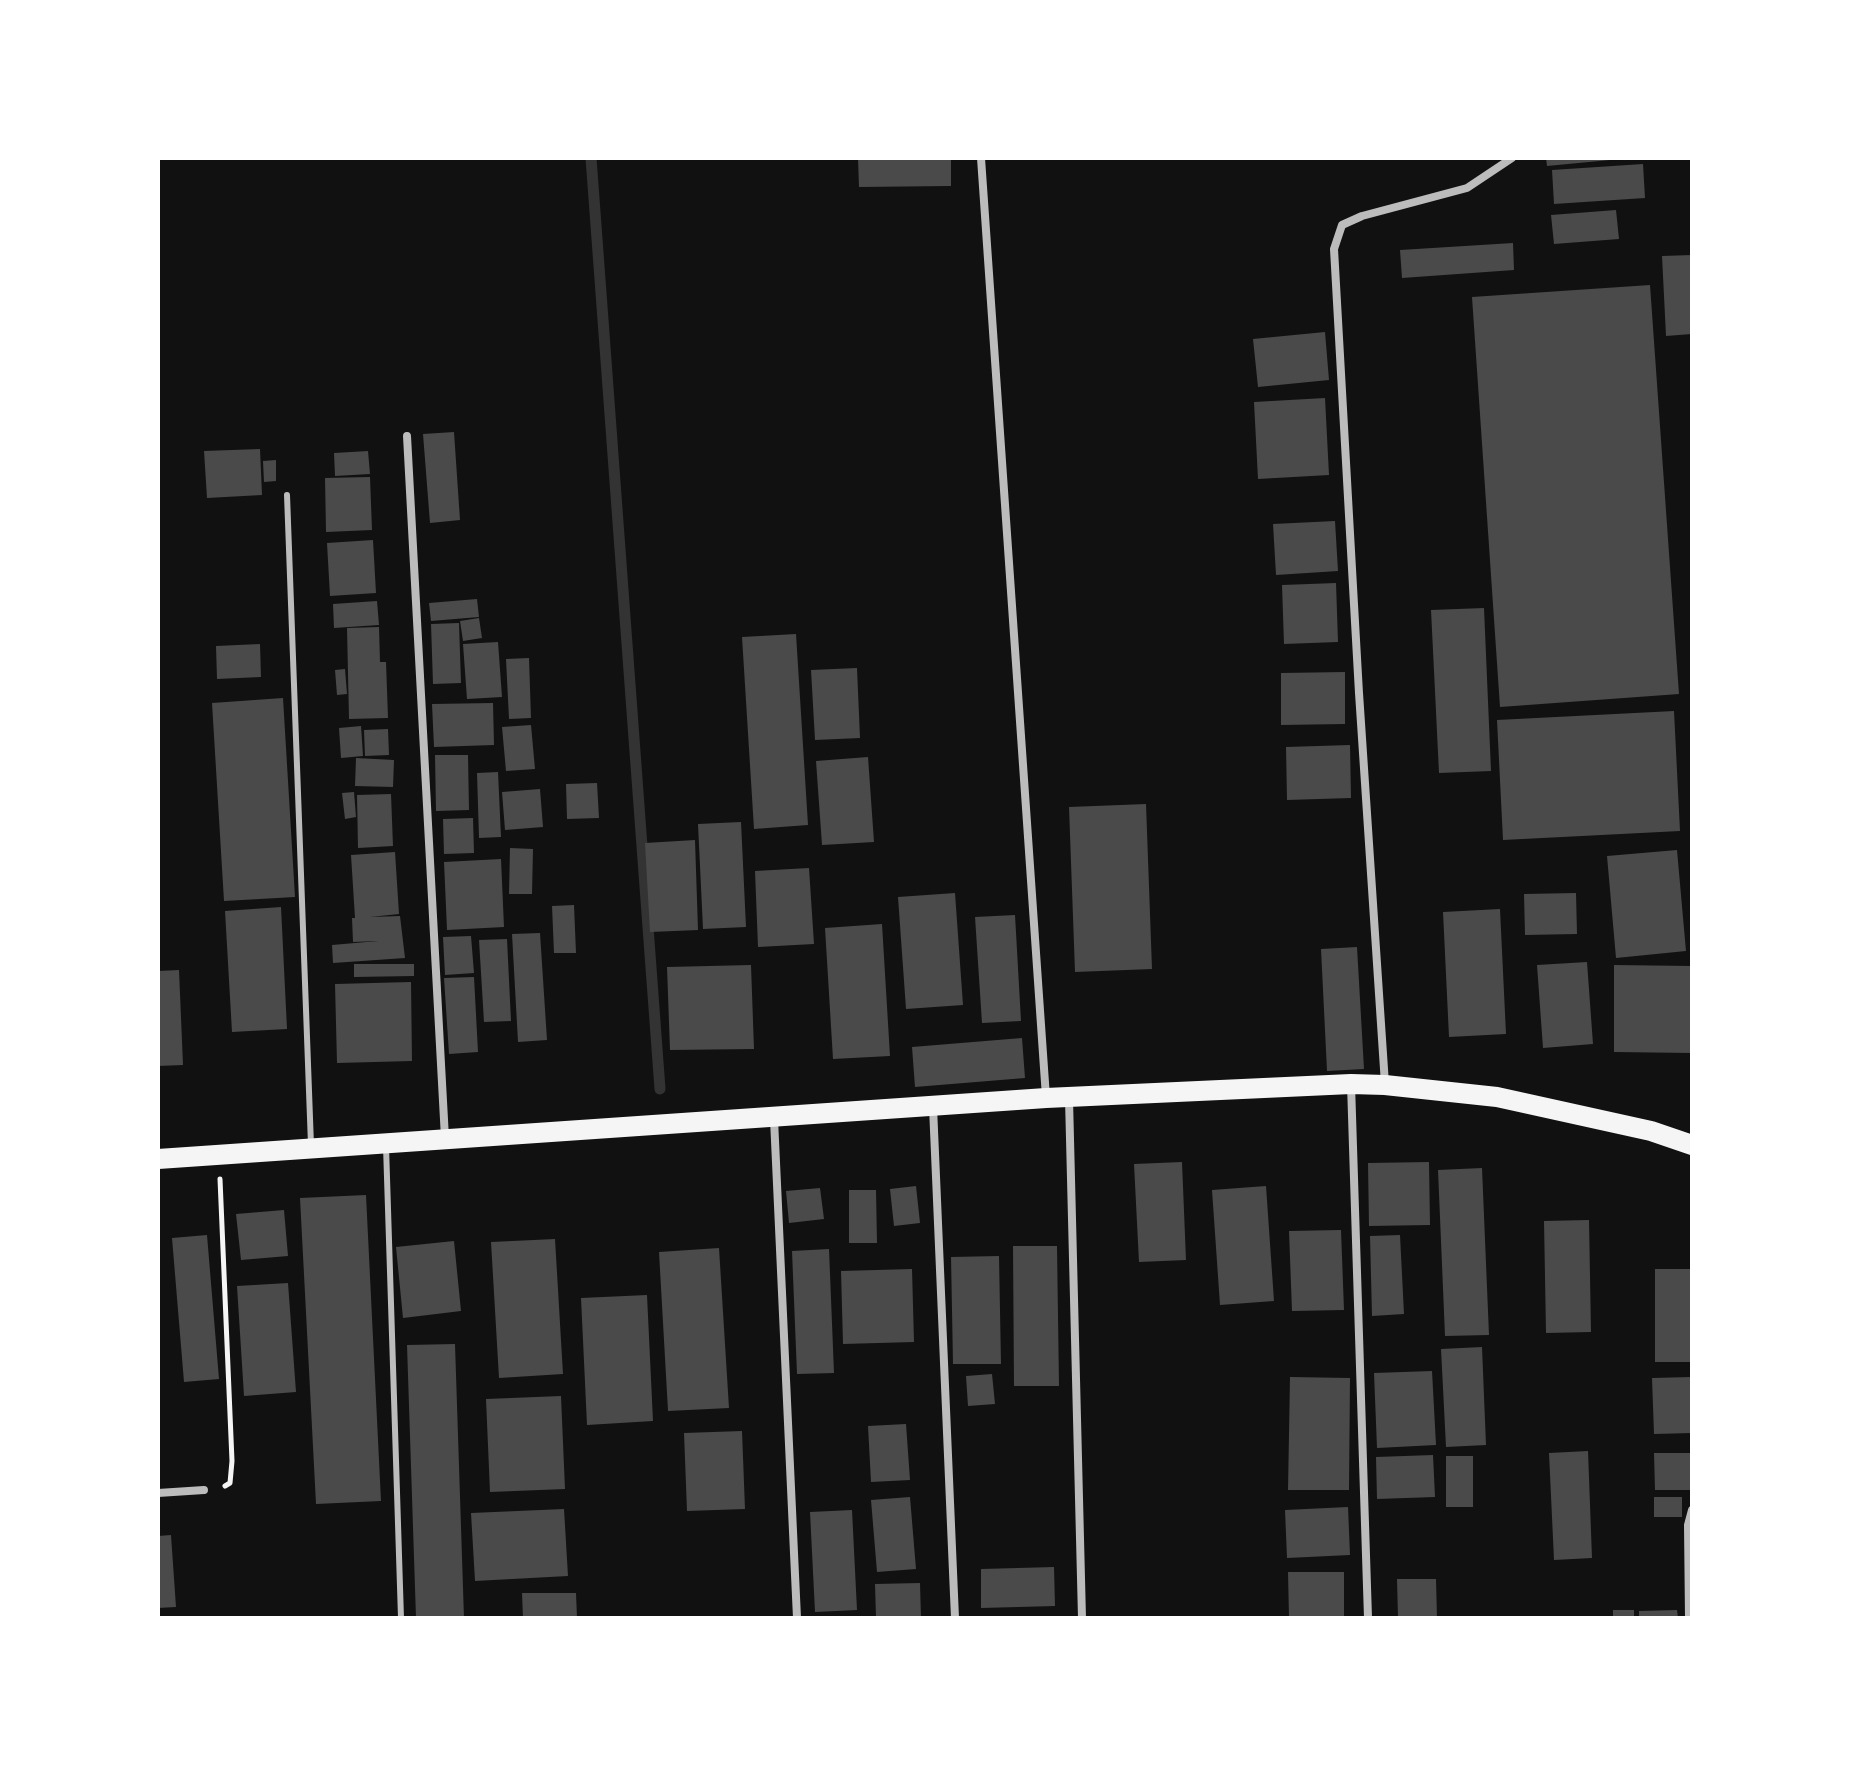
<!DOCTYPE html>
<style>
body{margin:0}
#map{position:relative;width:1850px;height:1776px;overflow:hidden;background:#111;font-family:Helvetica,sans-serif}
canvas{display:block}
.frame{position:absolute;inset:0;border:160px solid #fff;pointer-events:none}
</style>
<div id="map">
<canvas width="1850" height="1776"></canvas>
<div class="frame"></div>
</div>
<script>
const c = document.querySelector('canvas').getContext('2d');
c.lineJoin = 'round';
function poly(rows) {
  const path = new Path2D();
  for (const r of rows) {
    path.moveTo(r[0], r[1]);
    for (let i = 2; i < r.length; i += 2) path.lineTo(r[i], r[i + 1]);
  }
  return path;
}
function strokePath(path, color, width, dash) {
  c.strokeStyle = color;
  c.lineWidth = width;
  c.lineCap = dash ? 'butt' : 'round';
  c.setLineDash(dash || []);
  c.stroke(path);
}
function fill(path, color) {
  c.fillStyle = color;
  c.fill(path, 'evenodd');
}
strokePath(poly([
 [591,158,660,1089]
]), '#333', 11);
fill(poly([
 [858,158,951,158,951,186,859,187],
 [1546,158,1610,158,1610,160,1547,166],
 [1643,164,1645,198,1554,204,1552,170],
 [1616,210,1619,239,1554,244,1551,215],
 [1513,243,1514,270,1402,278,1400,250],
 [1692,255,1692,334,1666,336,1662,256],
 [1650,285,1679,694,1500,707,1472,297],
 [1325,332,1329,380,1258,387,1253,339],
 [1325,398,1329,475,1258,479,1254,402],
 [454,432,460,520,430,523,423,434],
 [260,449,262,495,207,498,204,451],
 [368,451,370,474,335,476,334,453],
 [276,460,276,481,264,482,263,461],
 [370,477,372,530,326,532,325,478],
 [1335,521,1338,571,1276,575,1273,524],
 [373,540,376,593,330,596,327,543],
 [1336,583,1338,642,1284,644,1282,585],
 [477,599,479,617,431,621,429,603],
 [377,601,379,625,334,628,333,604],
 [1484,608,1491,771,1439,773,1431,610],
 [479,618,482,638,463,641,460,621],
 [459,623,461,683,433,684,431,624],
 [379,627,380,662,386,662,388,718,349,719,347,628],
 [796,634,808,825,754,829,742,637],
 [498,642,502,697,467,699,463,644],
 [260,644,261,677,217,679,216,646],
 [529,658,531,718,509,719,506,659],
 [857,668,860,738,815,740,811,670],
 [345,669,347,694,337,695,335,670],
 [1345,672,1345,724,1281,725,1281,673],
 [283,698,295,897,224,901,212,703],
 [493,703,494,745,434,747,432,704],
 [1674,711,1680,831,1503,840,1497,720],
 [531,725,535,769,506,771,502,727],
 [361,726,363,756,341,758,339,728],
 [388,729,389,755,365,756,364,730],
 [1350,745,1351,798,1287,800,1286,747],
 [435,755,468,755,469,810,436,811],
 [868,757,874,842,822,845,816,761],
 [356,758,394,760,393,787,355,786],
 [498,772,501,837,479,838,477,773],
 [597,783,599,818,567,819,566,784],
 [540,789,543,827,505,830,502,792],
 [354,792,356,817,345,819,342,793],
 [391,794,393,846,358,848,357,795],
 [1146,804,1152,969,1075,972,1069,807],
 [473,818,474,853,444,854,443,819],
 [741,822,746,927,703,929,698,824],
 [695,840,698,930,650,932,645,843],
 [510,848,533,849,532,894,509,894],
 [1677,850,1686,951,1616,958,1607,856],
 [395,852,399,914,370,917,400,916,405,958,333,963,332,945,378,941,353,942,352,918,355,918,351,855],
 [501,859,504,927,447,930,444,862],
 [809,868,814,944,758,947,755,871],
 [955,893,963,1005,906,1009,898,897],
 [1576,893,1577,934,1525,935,1524,894],
 [574,905,576,953,554,953,552,906],
 [281,907,287,1029,232,1032,225,911],
 [1500,909,1506,1034,1449,1037,1443,912],
 [1015,915,1021,1021,982,1023,975,917],
 [882,924,890,1056,833,1059,825,928],
 [540,933,547,1040,518,1042,512,934],
 [471,936,474,973,445,975,443,937],
 [507,939,511,1021,484,1022,479,940],
 [1357,947,1364,1069,1327,1071,1321,949],
 [1587,962,1593,1044,1543,1048,1537,965],
 [354,964,414,964,414,976,354,977],
 [751,965,754,1049,670,1050,667,967],
 [1614,965,1692,966,1692,1053,1614,1052],
 [179,970,183,1065,158,1066,158,971],
 [474,977,478,1052,449,1054,444,978],
 [411,982,412,1061,337,1063,335,984],
 [1022,1038,1025,1078,915,1087,912,1047],
 [1182,1162,1186,1260,1139,1262,1134,1164],
 [1429,1162,1430,1225,1369,1226,1368,1163],
 [1482,1168,1489,1335,1445,1336,1438,1170],
 [916,1186,920,1223,894,1226,890,1189],
 [1266,1186,1274,1301,1220,1305,1212,1190],
 [820,1188,824,1219,789,1223,786,1191],
 [849,1190,876,1190,877,1243,849,1243],
 [366,1195,381,1501,316,1504,300,1198],
 [284,1210,288,1256,241,1260,236,1214],
 [1589,1220,1591,1332,1546,1333,1544,1221],
 [1341,1230,1344,1310,1292,1311,1289,1231],
 [207,1235,219,1379,184,1382,172,1238],
 [1400,1235,1404,1314,1372,1316,1370,1236],
 [555,1239,563,1374,499,1378,491,1242],
 [454,1241,461,1311,403,1318,396,1247],
 [1013,1246,1057,1246,1059,1386,1014,1386],
 [719,1248,729,1408,668,1411,659,1252],
 [829,1249,834,1373,797,1374,792,1251],
 [999,1256,1001,1364,953,1364,951,1257],
 [912,1269,914,1342,843,1344,841,1271],
 [1655,1269,1692,1269,1692,1362,1655,1362],
 [288,1283,296,1392,244,1396,237,1286],
 [647,1295,653,1421,587,1425,581,1298],
 [455,1344,464,1618,416,1618,407,1345],
 [1482,1347,1486,1445,1446,1447,1441,1349],
 [1432,1371,1436,1445,1377,1448,1374,1373],
 [992,1374,995,1404,968,1406,966,1376],
 [1290,1377,1350,1378,1349,1490,1288,1490],
 [1691,1377,1692,1433,1654,1434,1652,1378],
 [561,1396,565,1489,490,1492,486,1399],
 [906,1424,910,1480,871,1482,868,1426],
 [742,1431,745,1509,687,1511,684,1433],
 [1588,1451,1592,1558,1554,1560,1549,1453],
 [1654,1453,1690,1453,1691,1490,1655,1490],
 [1433,1455,1435,1497,1377,1499,1376,1457],
 [1446,1456,1473,1456,1473,1507,1446,1507],
 [910,1497,916,1569,877,1572,871,1500],
 [1654,1497,1682,1497,1682,1517,1654,1517],
 [1348,1507,1350,1555,1287,1558,1285,1510],
 [564,1509,568,1576,475,1581,471,1513],
 [852,1510,857,1610,815,1612,810,1512],
 [171,1535,176,1607,158,1608,158,1536],
 [1054,1567,1055,1606,981,1608,981,1569],
 [1288,1572,1344,1572,1344,1618,1289,1618],
 [1397,1579,1436,1579,1437,1618,1398,1618],
 [920,1583,921,1618,876,1618,875,1584],
 [522,1593,576,1593,577,1618,523,1618],
 [1613,1610,1634,1610,1634,1618,1613,1618],
 [1677,1610,1678,1618,1639,1618,1639,1611]
]), '#4a4a4a');
strokePath(poly([
 [220,1179,232,1461,230,1483,225,1486]
]), '#f5f5f5', 5);
strokePath(poly([
 [287,495,311,1145],
 [386,1146,401,1618]
]), '#bcbcbc', 6);
strokePath(poly([
 [981,158,1046,1097],
 [407,436,445,1138],
 [1351,1084,1368,1618],
 [1385,1084,1359,693,1334,249,1342,225,1362,216,1467,188,1512,158],
 [1069,1099,1082,1618],
 [933,1107,955,1618],
 [774,1119,797,1618],
 [158,1493,204,1490],
 [1689,1618,1688,1525,1692,1510]
]), '#bcbcbc', 8);
strokePath(poly([
 [158,1159,1046,1098,1351,1084,1385,1085,1497,1097,1651,1131,1692,1145]
]), '#f5f5f5', 20);
</script>
